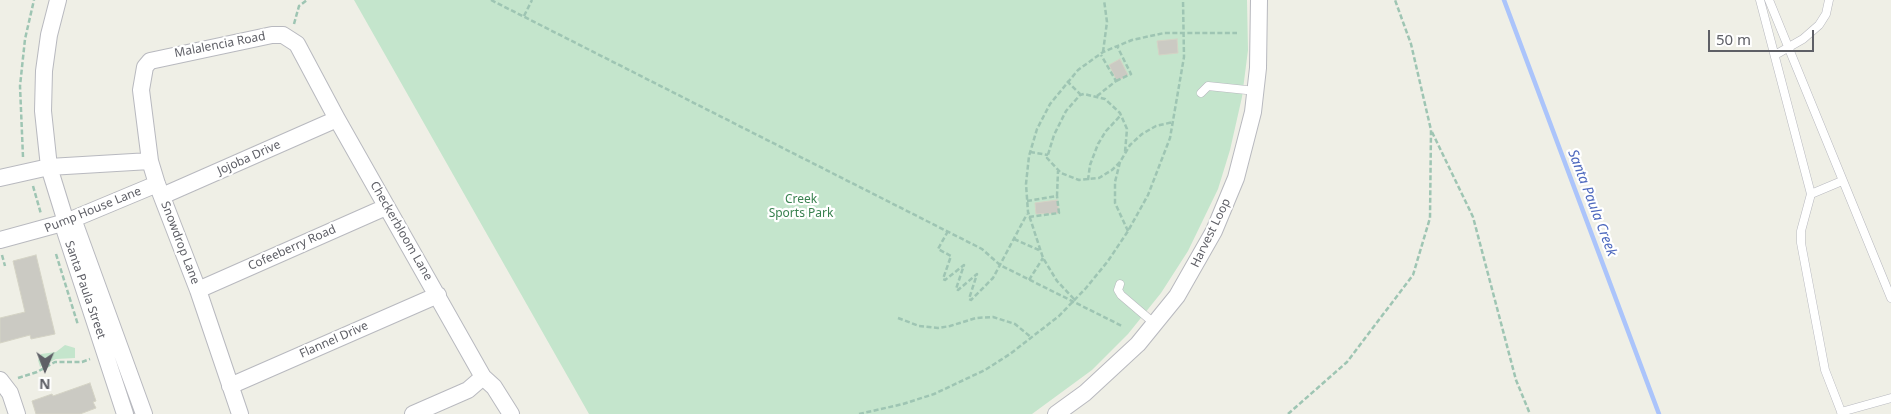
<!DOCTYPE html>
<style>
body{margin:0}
#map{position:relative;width:1891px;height:414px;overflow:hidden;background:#efefe6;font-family:"Noto Sans",sans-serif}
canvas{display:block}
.north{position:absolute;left:20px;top:344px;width:50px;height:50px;-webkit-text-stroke:4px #fff;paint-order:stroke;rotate:181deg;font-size:14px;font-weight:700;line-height:20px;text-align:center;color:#5e5f66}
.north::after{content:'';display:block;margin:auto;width:18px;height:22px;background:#5e5f66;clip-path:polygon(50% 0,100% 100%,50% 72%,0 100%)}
.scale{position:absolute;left:1708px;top:30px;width:106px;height:22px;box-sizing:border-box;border:2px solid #5e5f66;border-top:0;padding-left:6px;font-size:15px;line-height:18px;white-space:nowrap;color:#5e5f66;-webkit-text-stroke:4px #fff;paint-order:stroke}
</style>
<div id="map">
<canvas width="1891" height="414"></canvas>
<div class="north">N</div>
<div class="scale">50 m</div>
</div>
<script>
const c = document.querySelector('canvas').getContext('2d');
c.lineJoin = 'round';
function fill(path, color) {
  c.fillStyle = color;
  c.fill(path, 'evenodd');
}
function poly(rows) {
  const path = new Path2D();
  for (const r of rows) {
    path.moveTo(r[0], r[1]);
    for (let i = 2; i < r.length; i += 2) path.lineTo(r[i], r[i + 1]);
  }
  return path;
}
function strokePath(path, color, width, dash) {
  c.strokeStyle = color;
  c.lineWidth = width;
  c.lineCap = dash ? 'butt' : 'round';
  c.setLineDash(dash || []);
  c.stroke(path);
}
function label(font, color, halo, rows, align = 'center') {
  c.font = font + ' "Noto Sans",sans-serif';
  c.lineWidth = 4.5;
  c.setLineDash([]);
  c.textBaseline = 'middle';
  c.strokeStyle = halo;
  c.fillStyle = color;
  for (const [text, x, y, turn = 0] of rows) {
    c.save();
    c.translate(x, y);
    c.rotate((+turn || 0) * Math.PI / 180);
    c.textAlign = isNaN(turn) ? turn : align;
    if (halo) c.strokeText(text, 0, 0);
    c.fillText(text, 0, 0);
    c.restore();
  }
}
fill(poly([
 [354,0,1247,0,1248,50,1242,97,1230,150,1218,189,1188,251,1161,293,1128,334,1092,370,1032,414,589,414],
 [65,345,75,348,75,358,56,359,40,367,38,360,41,354,56,352]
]), '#c4e5cc');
strokePath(poly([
 [1504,0,1659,414]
]), '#abc4fb', 4.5);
const building = poly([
 [1177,39,1178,53,1159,55,1157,41,1177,39],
 [1120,59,1128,75,1117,81,1109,65,1120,59],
 [1057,200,1059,213,1036,214,1035,203,1057,200],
 [36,255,55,334,31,339,30,335,0,343,0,318,25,312,13,261,36,255],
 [90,383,96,401,93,402,96,408,80,414,36,414,32,401,52,394,53,396,90,383]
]);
fill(building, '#cbcac3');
strokePath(building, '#d4d3c5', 1);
const service = poly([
 [1760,0,1811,194,1801,231,1801,243,1825,370,1842,414],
 [1769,0,1891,298],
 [1775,55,1803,39,1819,25,1826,14,1829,0],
 [1201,93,1208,86,1256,91],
 [1811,194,1842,181],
 [1120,284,1118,290,1121,295,1155,324],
 [1841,412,1891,398]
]);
const minor = poly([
 [58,0,49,35,44,71,43,111,49,167,66,222,65,231,125,414],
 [0,178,49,167,150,161],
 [162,196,337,119],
 [66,222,76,227,144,414],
 [0,240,66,222,157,184],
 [198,290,386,207],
 [0,380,10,393,17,414],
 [230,386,438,295],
 [240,414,198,290,157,184,150,161,141,90,145,67,150,61,272,35,283,35,297,44,337,119,483,377,494,387,511,414],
 [413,414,468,390,483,377],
 [1056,414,1085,393,1138,344,1177,296,1214,231,1236,178,1253,112,1258,68,1259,0]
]);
strokePath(service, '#b8b9bf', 9);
strokePath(minor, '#b8b9bf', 18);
strokePath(poly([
 [491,0,982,249,1000,265,1122,326],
 [524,16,532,0],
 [294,24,299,6,307,0],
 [1103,52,1107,22,1104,0],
 [1067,81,1080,94],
 [1116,81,1131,74,1117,46],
 [1097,96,1116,81,1101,55],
 [1432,132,1473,217,1516,380,1530,414],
 [1030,152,1048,155],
 [23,157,20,86,25,39,34,0],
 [1120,162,1112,170,1099,178,1079,180,1061,173,1047,158,1054,135,1066,111,1080,95,1084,94,1105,99,1120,113,1127,129,1125,152],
 [1088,180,1090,165,1098,144,1106,131,1121,115],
 [33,186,41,214],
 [1027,201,1057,196,1058,171],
 [1029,217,1059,213,1057,196],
 [948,231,938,249,951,256,943,279,945,280,964,265,956,289,958,290,977,274,969,299,971,300,993,278,1027,214],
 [1128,231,1115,203,1115,182,1120,162,1130,145,1142,134,1156,126,1173,122],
 [1014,239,1039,250],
 [56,254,78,325],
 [2,255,5,266],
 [1029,280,1043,258],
 [1074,299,1057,281,1043,258,1028,212,1026,184,1029,156,1037,129,1050,104,1078,70,1103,52,1132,40,1164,33,1237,33],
 [898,318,919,326,938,328,950,326,976,318,993,317,1015,324,1032,338],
 [18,378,37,372,55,362,82,362,90,359],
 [859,414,903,404,934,394,985,370,1010,354,1059,316,1086,288,1108,261,1128,231,1148,195,1170,138,1184,57,1183,0],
 [1288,414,1347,362,1413,275,1430,218,1431,130,1411,44,1395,0]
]), '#9ec5b3', 2.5, [5, 2.5]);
strokePath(service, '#fff', 8);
strokePath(minor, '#fff', 16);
label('12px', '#5e5f66', '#fff', [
 ["Malalencia Road",220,45,-11],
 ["Jojoba Drive",249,158,-24],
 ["Pump House Lane",93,210,-22],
 ["Checkerbloom Lane",401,231,60],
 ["Harvest Loop",1211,233,-64],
 ["Snowdrop Lane",180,243,69],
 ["Cofeeberry Road",292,248,-24],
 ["Santa Paula Street",85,290,71],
 ["Flannel Drive",334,340,-24]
]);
label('12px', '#39814f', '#fff', [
 ["Creek",801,200],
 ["Sports Park",801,214]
]);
label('italic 14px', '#4e69be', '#fff', [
 ["Santa Paula Creek",1592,203,69]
]);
</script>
